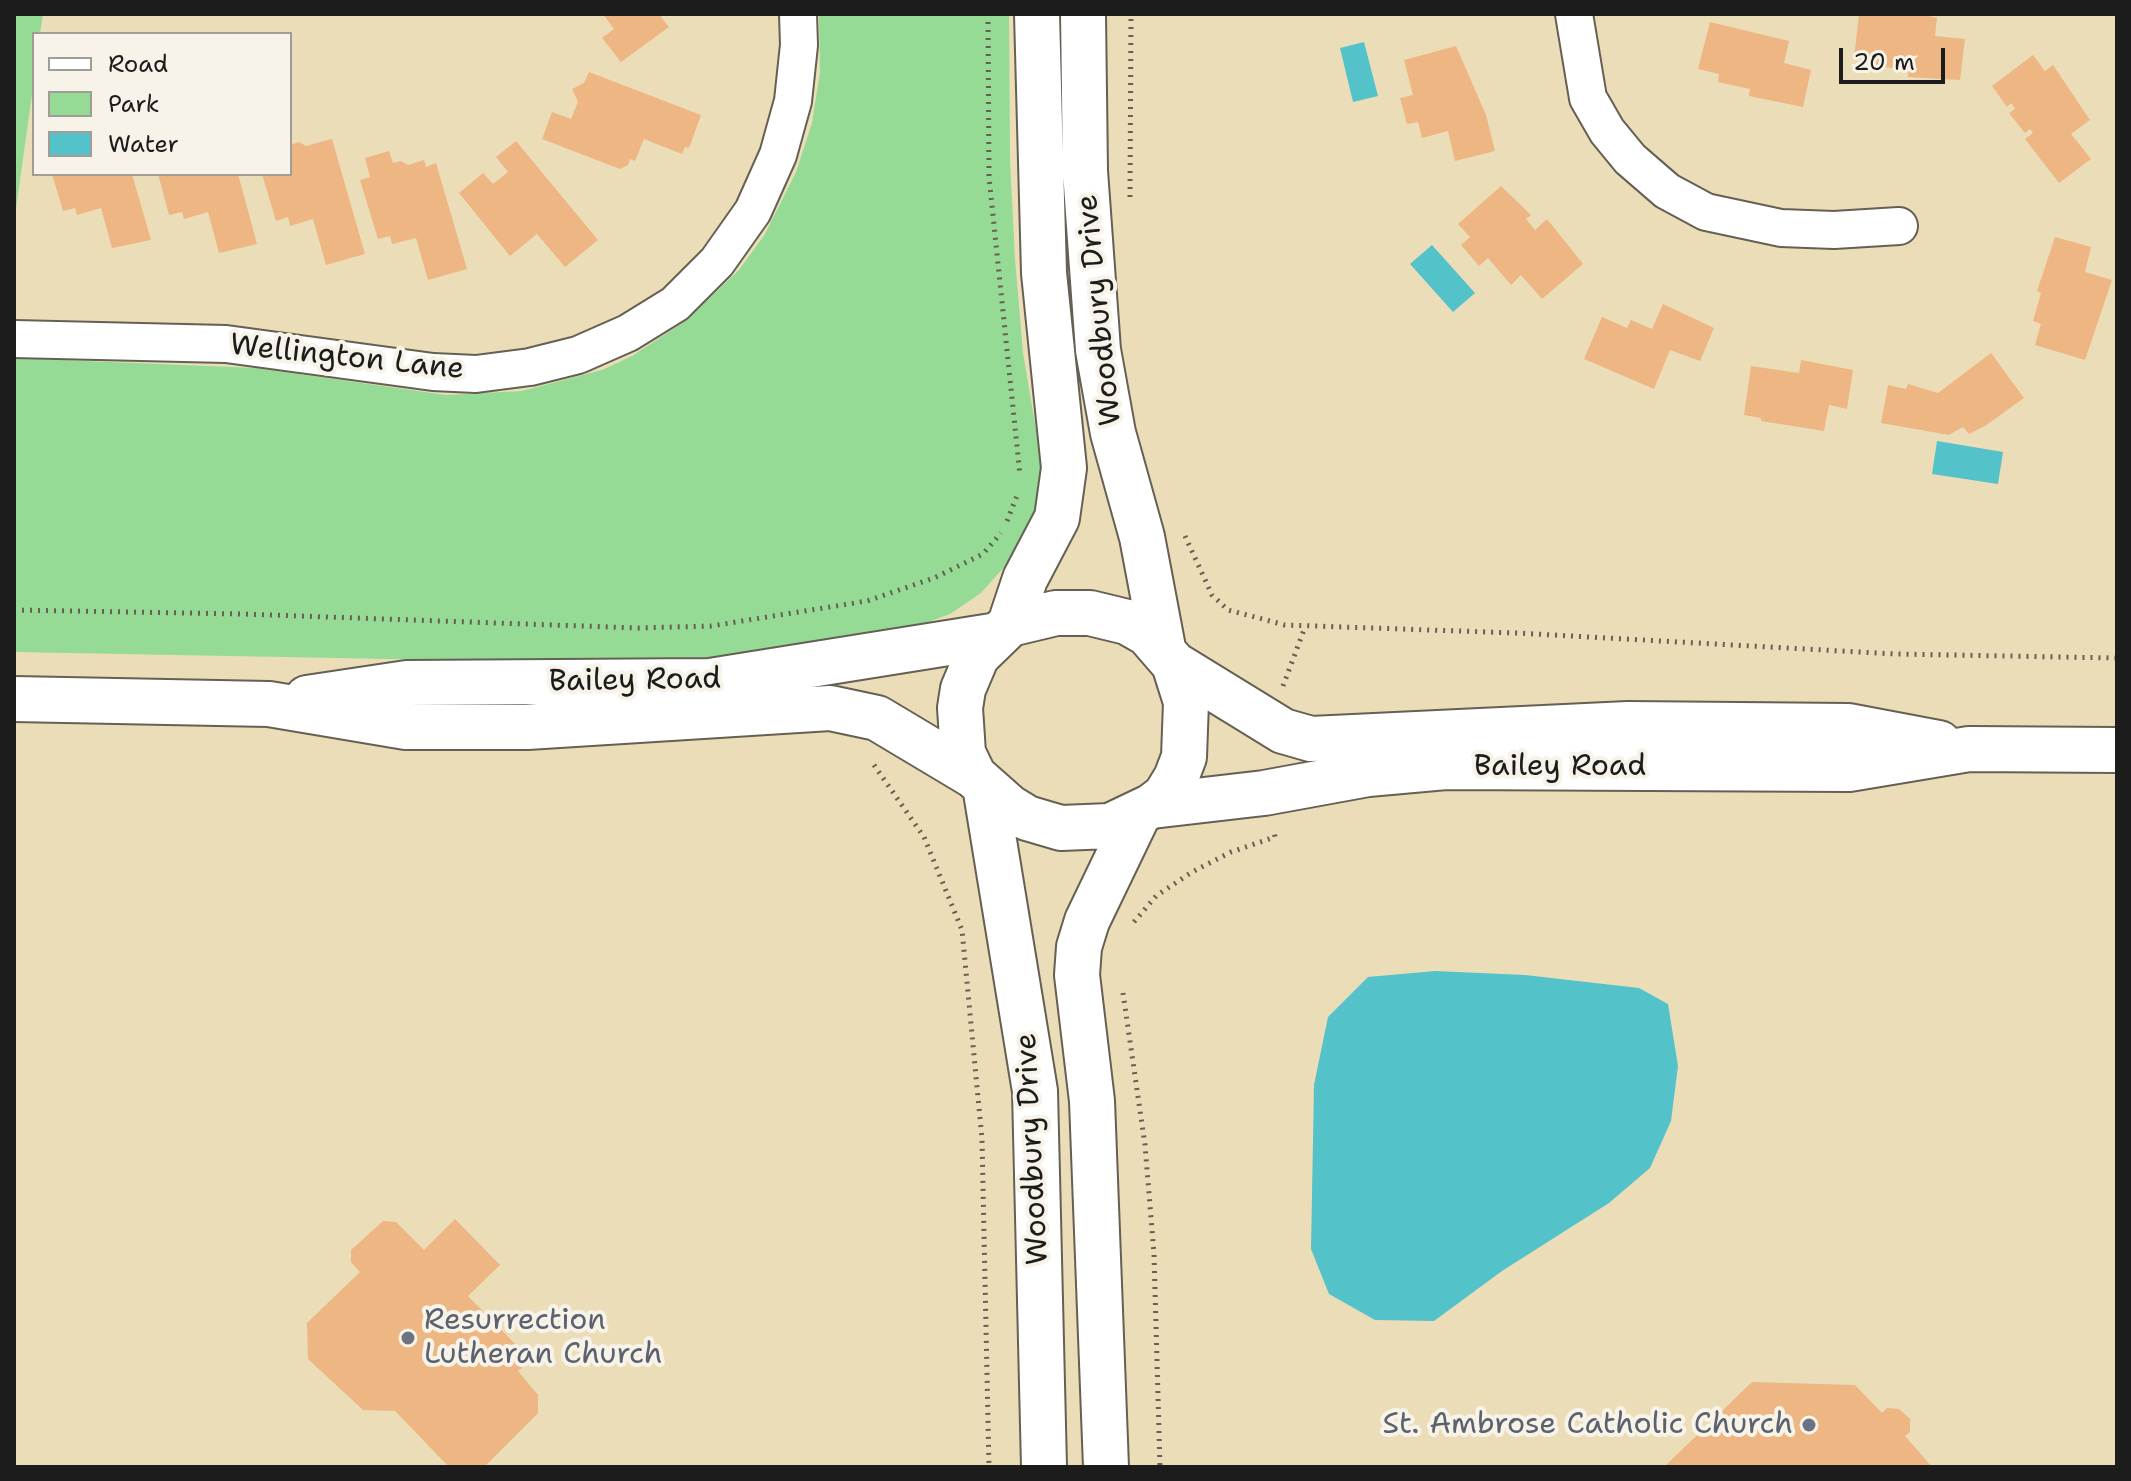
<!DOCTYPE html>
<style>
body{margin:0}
#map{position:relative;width:2131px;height:1481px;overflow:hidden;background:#ecddb9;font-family:"Shantell Sans",sans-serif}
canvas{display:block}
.frame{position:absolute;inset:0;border:16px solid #1c1c1c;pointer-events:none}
.legend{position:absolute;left:32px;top:32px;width:260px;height:144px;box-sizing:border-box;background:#f7f3e8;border:2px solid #9f9d96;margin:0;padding:10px 14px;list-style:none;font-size:24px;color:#1c1c1c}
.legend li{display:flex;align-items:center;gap:16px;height:40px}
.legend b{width:40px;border:2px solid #9f9d96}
.scale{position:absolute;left:1839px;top:48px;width:106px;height:36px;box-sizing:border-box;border:4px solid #1c1c1c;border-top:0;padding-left:10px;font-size:24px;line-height:28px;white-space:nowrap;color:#1c1c1c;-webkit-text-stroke:6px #f7f3e8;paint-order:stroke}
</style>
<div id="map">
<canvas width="2131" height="1481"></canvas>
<div class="frame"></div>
<ul class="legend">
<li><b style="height:10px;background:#fff"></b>Road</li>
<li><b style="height:22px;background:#95db95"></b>Park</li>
<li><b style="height:22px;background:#54c2c9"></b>Water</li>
</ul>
<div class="scale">20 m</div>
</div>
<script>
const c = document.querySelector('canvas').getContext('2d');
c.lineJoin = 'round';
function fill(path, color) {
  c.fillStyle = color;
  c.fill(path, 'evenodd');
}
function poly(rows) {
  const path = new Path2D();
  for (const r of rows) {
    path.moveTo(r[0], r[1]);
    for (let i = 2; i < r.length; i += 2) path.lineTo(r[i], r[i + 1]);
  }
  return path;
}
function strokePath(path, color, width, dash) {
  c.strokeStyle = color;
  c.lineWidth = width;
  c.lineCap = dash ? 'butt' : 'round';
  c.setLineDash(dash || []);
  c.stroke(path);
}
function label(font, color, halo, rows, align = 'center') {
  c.font = font + ' "Shantell Sans",sans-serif';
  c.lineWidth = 8;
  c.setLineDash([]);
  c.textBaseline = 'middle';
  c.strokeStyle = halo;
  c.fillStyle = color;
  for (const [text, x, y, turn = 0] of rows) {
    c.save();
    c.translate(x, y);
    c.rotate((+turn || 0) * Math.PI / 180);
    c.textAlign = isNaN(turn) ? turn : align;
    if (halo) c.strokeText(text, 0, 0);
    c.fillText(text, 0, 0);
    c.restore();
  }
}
fill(poly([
 [14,14,43,14,40,34,34,34,34,80,14,223],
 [819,14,1009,14,1010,160,1015,259,1023,353,1043,471,1039,505,1031,525,1005,566,981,593,950,614,901,632,765,661,444,660,14,652,14,358,256,368,446,395,522,391,602,370,632,356,684,322,739,270,765,234,796,172,812,123,820,72]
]), '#95db95');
fill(poly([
 [1364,42,1378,96,1353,102,1340,48],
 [1432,245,1475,293,1453,312,1410,264],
 [1937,441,2003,452,1998,484,1932,474],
 [1435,971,1525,975,1639,988,1668,1004,1678,1066,1671,1121,1650,1168,1609,1203,1502,1271,1434,1321,1375,1320,1329,1294,1311,1249,1314,1085,1328,1017,1368,977]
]), '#54c2c9');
fill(poly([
 [603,14,664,14,661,17,669,27,621,62,602,38,614,29],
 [1859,14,1921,14,1937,18,1935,36,1965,39,1960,80,1908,77,1909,65,1895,63,1894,68,1872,66,1873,60,1854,58],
 [1710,22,1789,41,1784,63,1811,70,1803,107,1749,96,1750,89,1718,82,1719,74,1698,69],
 [1456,46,1486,115,1495,151,1455,161,1448,131,1422,138,1418,122,1407,124,1400,98,1413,95,1404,60],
 [2033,55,2045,71,2053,65,2090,120,2071,134,2091,159,2059,183,2025,139,2033,133,2030,129,2025,133,2009,113,2015,109,2011,103,2007,107,1992,86],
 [589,72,701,115,689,148,685,147,682,154,644,139,635,161,630,159,628,165,620,169,542,139,552,112,571,119,578,102,572,89,584,83],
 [332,139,365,254,326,265,313,219,290,226,288,217,276,221,262,174,290,174,290,145,299,142,306,146],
 [516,141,598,240,565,267,537,234,510,256,459,193,483,173,493,184,508,172,496,157],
 [389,151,393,163,401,161,408,165,424,160,426,167,436,163,467,269,428,280,416,238,392,244,390,236,378,239,360,180,370,177,365,158],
 [52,174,132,174,151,240,112,248,101,208,77,215,75,208,63,211],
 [158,174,238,174,257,244,219,253,208,212,184,219,182,212,169,215],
 [1501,186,1531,215,1526,219,1535,230,1547,219,1583,264,1542,299,1521,275,1511,285,1488,258,1479,266,1461,245,1470,237,1458,224],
 [2055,237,2091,247,2085,272,2112,280,2085,360,2035,345,2041,324,2033,321,2041,293,2037,291],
 [1663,304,1714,328,1700,361,1670,350,1654,389,1584,359,1602,317,1627,328,1631,320,1652,329],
 [1991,353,2024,398,1985,426,1969,434,1963,427,1949,435,1881,423,1888,385,1906,389,1908,384,1938,393],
 [1801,360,1853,370,1847,409,1829,405,1824,431,1761,421,1761,418,1744,415,1751,366,1799,373],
 [455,1219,500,1265,468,1296,524,1353,524,1366,518,1371,538,1395,538,1413,484,1467,449,1467,395,1411,363,1410,308,1359,307,1323,360,1272,351,1262,351,1250,383,1221,396,1222,424,1250],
 [1752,1382,1855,1385,1882,1413,1887,1408,1899,1409,1910,1419,1910,1432,1905,1436,1932,1467,1664,1467]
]), '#edb682');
const minor = poly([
 [1574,14,1588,98,1607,131,1630,159,1667,191,1706,212,1781,228,1834,230,1899,226],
 [14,339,226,344,433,372,476,374,530,367,578,355,628,333,675,304,717,262,753,211,778,155,793,101,799,45,798,14]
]);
const major = poly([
 [1083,14,1085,171,1098,350,1113,433,1142,537,1163,648],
 [1056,613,1090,613,1127,622,1148,634,1174,664,1186,702,1184,757,1176,778,1165,796,1152,806,1110,826,1061,828,1027,818,1009,807,974,776,963,753,960,708,963,689,977,656,1010,624,1056,613],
 [1010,624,1025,579,1057,518,1064,468,1044,273,1037,14],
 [1174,664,1283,731,1311,739,1628,724,1849,726,1939,743],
 [307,698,407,683,710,681,998,635],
 [14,699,269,704,406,727,527,727,830,708,877,718,974,776],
 [985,786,1035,1091,1044,1467],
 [1152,806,1264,793,1368,774,1446,767,1849,769,1969,749,2117,750],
 [1106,1467,1092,1101,1077,975,1079,947,1087,921,1138,815]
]);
strokePath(minor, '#656053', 40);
strokePath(major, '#656053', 48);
strokePath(poly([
 [988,14,989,177,1020,475],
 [1130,197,1131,14],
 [1007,521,1018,493],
 [1185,536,1212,595,1228,610,1285,625,1517,633,1895,654,2117,658],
 [14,610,243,614,638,628,711,626,867,601,934,578,983,554,1001,533],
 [1283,686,1305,627],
 [874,765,924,837,962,930,982,1139,989,1467],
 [1134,922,1156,896,1192,872,1231,852,1275,837,1274,831],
 [1123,993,1145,1145,1154,1254,1160,1467]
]), '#656053', 5, [2, 6]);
strokePath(minor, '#fff', 36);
strokePath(major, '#fff', 44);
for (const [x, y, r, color] of [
 [408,1338,8,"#6b7280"],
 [1809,1425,8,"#6b7280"]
]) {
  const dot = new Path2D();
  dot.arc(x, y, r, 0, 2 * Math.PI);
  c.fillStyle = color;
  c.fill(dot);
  strokePath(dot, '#f7f3e8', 3);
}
label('30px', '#1c1c1c', '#f7f3e8', [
 ["Woodbury Drive",1100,310,-96],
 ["Wellington Lane",347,358,6],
 ["Bailey Road",635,681,-1],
 ["Bailey Road",1560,767],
 ["Woodbury Drive",1033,1149,-93]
]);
label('30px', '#5b616d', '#f7f3e8', [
 ["Resurrection",424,1321],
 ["Lutheran Church",424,1355],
 ["St. Ambrose Catholic Church",1793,1425,"right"]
], 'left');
</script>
